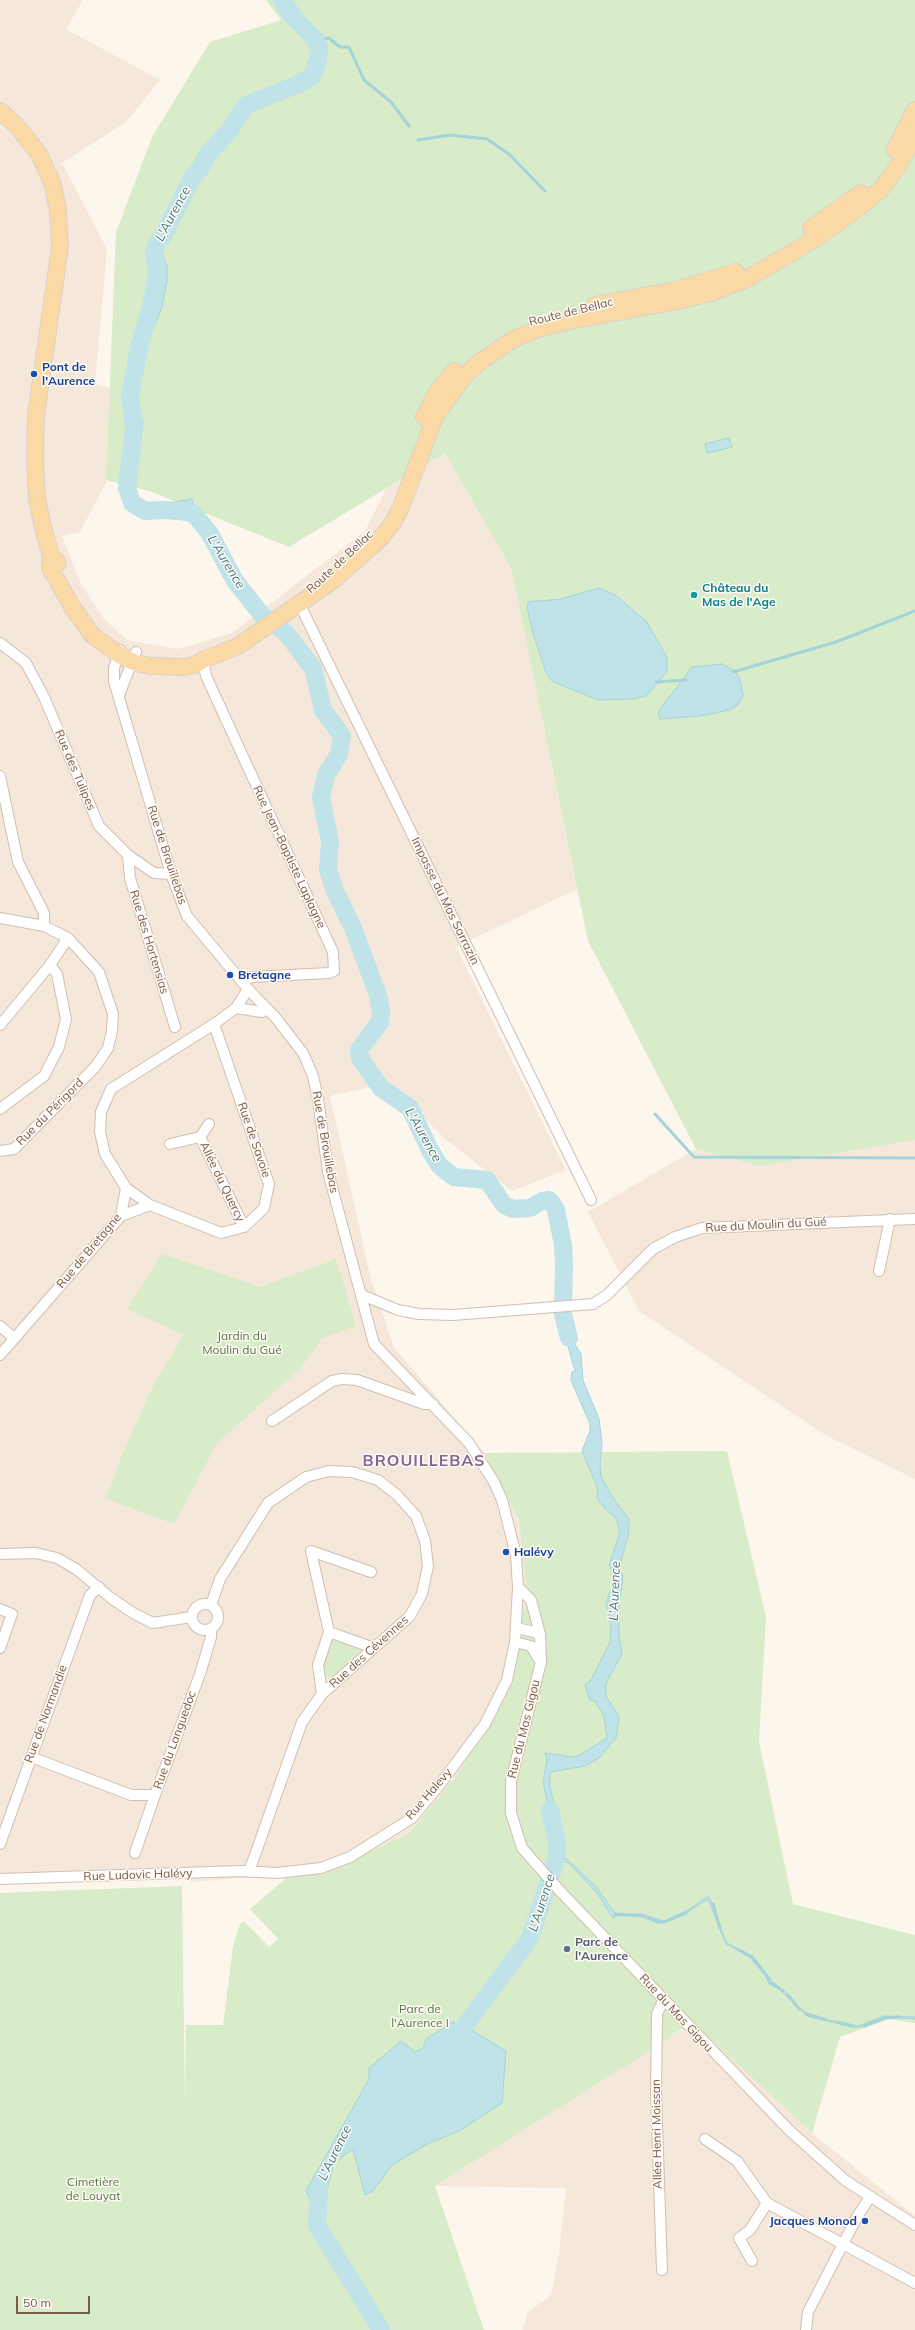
<!DOCTYPE html>
<meta charset="utf-8">
<style>
body{margin:0}
#map{position:relative;width:915px;height:2330px;overflow:hidden;background:#fdf6ec;font-family:Mulish,sans-serif}
canvas{display:block}
.scale{position:absolute;left:16px;top:2296px;width:74px;height:18px;box-sizing:border-box;border:2px solid #7a5c4d;border-top:0;padding-left:5px;font-size:12px;line-height:14px;white-space:nowrap;color:#7a5c4d;-webkit-text-stroke:3px #fffaf3;paint-order:stroke}
</style>
<div id="map">
<canvas width="915" height="2330"></canvas>
<div class="scale">50 m</div>
</div>
<script>
const c = document.querySelector('canvas').getContext('2d');
c.lineJoin = 'round';
function fill(path, color) {
  c.fillStyle = color;
  c.fill(path, 'evenodd');
}
function poly(rows) {
  const path = new Path2D();
  for (const r of rows) {
    if (r.length === 3) {
      path.moveTo(r[0] + r[2], r[1]);
      path.arc(r[0], r[1], r[2], 0, 2 * Math.PI);
      continue;
    }
    path.moveTo(r[0], r[1]);
    for (let i = 2; i < r.length; i += 2) path.lineTo(r[i], r[i + 1]);
  }
  return path;
}
function strokePath(path, color, width, dash) {
  c.strokeStyle = color;
  c.lineWidth = width;
  c.lineCap = dash ? 'butt' : 'round';
  c.setLineDash(dash || []);
  c.stroke(path);
}
function label(font, color, halo, rows, align = 'center') {
  c.font = font + ' Mulish,sans-serif';
  c.lineWidth = 3;
  c.setLineDash([]);
  c.textBaseline = 'middle';
  c.strokeStyle = halo;
  c.fillStyle = color;
  for (const [text, x, y, turn = 0] of rows) {
    c.save();
    c.translate(x, y);
    c.rotate((+turn || 0) * Math.PI / 180);
    c.textAlign = isNaN(turn) ? turn : align;
    if (halo) c.strokeText(text, 0, 0);
    c.fillText(text, 0, 0);
    c.restore();
  }
}
fill(poly([
 [0,0,83,0,66,29,160,80,126,122,62,163,107,249,95,384,110,388,106,483,80,532,62,536,81,584,104,619,127,640,178,649,232,633,365,531,386,489,445,453,511,568,577,889,456,947,566,1170,512,1191,444,1138,390,1083,330,1096,371,1279,394,1347,484,1453,519,1520,527,1596,506,1699,455,1778,407,1835,321,1872,191,1882,188,1867,0,1874],
 [915,1140,915,1479,827,1436,639,1311,588,1212,696,1149,759,1166],
 [693,2022,812,2133,915,2216,915,2330,523,2330,528,2312,551,2295,559,2253,566,2188,435,2186]
]), '#f5e8da');
fill(poly([
 [266,0,915,0,915,1140,759,1166,696,1149,588,941,511,568,445,453,289,547,152,492,106,480,116,232,152,137,210,42,281,20],
 [162,1254,260,1287,336,1259,356,1326,322,1338,300,1369,217,1443,174,1524,106,1499,121,1457,155,1382,184,1335,127,1309],
 [727,1451,766,1617,759,1742,793,1904,915,1935,915,2023,889,2019,840,2037,812,2133,692,2022,670,2036,670,2038,435,2186,484,2330,0,2330,0,1893,182,1886,185,2105,186,2025,223,2025,233,1946,240,1924,244,1921,269,1947,278,1939,250,1909,285,1879,282,1875,321,1872,407,1835,455,1778,505,1699,527,1596,519,1520,484,1453],
 [333,1639,361,1650,340,1673,332,1678,325,1676,323,1668]
]), '#d8ecc9');
const water = poly([
 [282,0,289,0,301,16,300,18,324,40,327,46,325,56,316,81,300,89,275,98,246,113,233,135,214,153,207,168,198,177,162,244,160,248,167,266,167,280,162,307,144,351,137,402,143,423,131,488,135,498,148,507,192,499,193,504,202,511,242,582,268,613,263,616,235,581,210,534,195,515,188,512,165,510,145,511,132,503,127,488,133,439,134,424,130,397,139,348,151,306,157,274,154,252,157,243,164,234,193,176,200,169,208,154,229,131,246,105,302,83,313,75,318,59,319,50,316,41,292,15,282,0],
 [729,438,732,447,707,453,705,444,729,438],
 [599,588,615,595,646,621,667,657,667,672,646,696,633,699,598,700,552,681,546,673,533,633,527,608,528,602,561,599,599,588],
 [283,623,309,652,318,671,329,713,341,727,348,745,329,776,323,797,333,837,331,868,334,881,358,927,385,1000,386,1019,373,1041,363,1053,363,1056,384,1087,405,1098,413,1105,441,1163,447,1168,454,1173,488,1177,506,1202,513,1206,529,1206,537,1199,545,1196,556,1198,567,1245,569,1299,564,1299,563,1245,556,1210,552,1203,549,1200,542,1201,530,1208,513,1209,504,1205,487,1180,454,1177,446,1171,439,1165,430,1150,410,1108,381,1088,360,1058,359,1050,380,1022,381,1012,378,995,353,928,335,891,328,870,330,841,321,798,326,775,339,754,342,736,323,710,313,668,286,633,277,628,283,623],
 [722,664,735,671,740,679,743,696,738,705,730,710,700,716,660,719,658,713,661,708,692,667,722,664],
 [559,1314,568,1314,574,1343,581,1354,583,1380,599,1419,602,1443,600,1464,601,1477,615,1501,629,1519,629,1532,619,1568,623,1576,619,1606,619,1635,622,1654,606,1683,606,1696,619,1717,616,1738,599,1758,585,1766,550,1772,550,1787,557,1815,563,1855,596,1887,616,1914,641,1914,664,1921,690,1909,708,1896,714,1906,715,1916,727,1943,753,1956,772,1981,790,1996,797,2006,813,2017,858,2026,884,2016,915,2017,915,2019,888,2017,860,2027,852,2027,807,2016,776,1986,769,1982,760,1966,751,1957,726,1944,708,1899,681,1916,664,1922,658,1922,645,1915,616,1916,613,1918,598,1894,569,1863,561,1861,556,1875,552,1873,558,1851,543,1782,547,1760,545,1753,573,1757,580,1755,607,1738,604,1716,595,1701,590,1700,585,1685,591,1680,610,1642,611,1624,606,1602,611,1590,614,1576,609,1565,619,1536,619,1527,616,1518,604,1508,597,1498,598,1489,582,1451,590,1431,590,1424,571,1380,572,1372,575,1371,559,1314],
 [452,2022,473,2031,506,2051,502,2103,459,2131,429,2143,392,2165,373,2191,365,2195,353,2149,334,2163,320,2218,306,2191,369,2079,369,2068,401,2041,415,2052,423,2048,426,2039,452,2022]
]);
fill(water, '#bfe3e8');
strokePath(water, '#a5d3da', 1);
strokePath(poly([
 [324,39,329,38,340,47,349,47,364,80,391,102,409,126],
 [418,140,450,135,487,139,509,154,545,191],
 [733,672,836,642,915,611],
 [656,682,686,680],
 [655,1114,694,1157,915,1158],
 [713,1904,720,1928],
 [615,1914,643,1916,658,1922,664,1922,686,1913],
 [739,1950,751,1957,767,1976,769,1982,783,1991],
 [788,1995,799,2009],
 [806,2014,824,2019],
 [837,2022,853,2026],
 [864,2026,885,2018,899,2017]
]), '#a5d3da', 3);
strokePath(poly([
 [282,0,292,15,316,41,319,50,318,59,313,75,301,83,246,105,229,131,208,154,200,169,193,176,164,234,157,243,154,252,157,274,151,306,139,348,130,397,134,424,133,439,127,488,132,503,145,511,165,510,188,512,195,515,210,534,235,581,262,615,286,633,313,668,323,710,342,736,339,754,326,775,321,798,330,841,328,870,335,891,353,928,378,995,381,1012,380,1022,359,1050,360,1058,381,1088,410,1108,430,1150,439,1165,446,1171,454,1177,487,1180,504,1205,513,1209,530,1208,542,1201,549,1200,552,1203,556,1210,563,1245,564,1262,563,1314,569,1338],
 [449,2047,530,1938,557,1857,557,1843,550,1810],
 [319,2190,317,2225,381,2330]
]), '#bfe3e8', 18);
const minor = poly([
 [299,603,591,1200],
 [0,643,26,663,44,697,99,826,128,855,154,873,171,874],
 [203,660,206,676,333,952,334,971,329,973,252,977,243,981],
 [119,695,136,652],
 [0,776,18,862,44,913,44,926],
 [128,855,130,878,175,1027],
 [0,918,44,926,68,938,99,972,113,1014,112,1031,108,1048,96,1066,14,1149,0,1151],
 [248,989,236,1008,262,1012,266,1009],
 [0,1025,50,965,68,938],
 [0,1109,44,1076,59,1047,66,1019,57,974,50,965],
 [200,1137,209,1124],
 [170,1144,200,1137,244,1227],
 [126,1188,150,1205,221,1233,244,1227,264,1208,269,1184,214,1024],
 [121,1216,150,1205],
 [879,1271,890,1219],
 [362,1295,398,1310,419,1314,453,1315,593,1304,607,1295,653,1249,675,1237,702,1228,915,1219],
 [0,1326,14,1338],
 [0,1355,121,1216,126,1188,105,1154,100,1132,101,1112,111,1089,214,1024,236,1008],
 [272,1421,332,1381,342,1379,357,1380,424,1404,433,1404],
 [0,1554,36,1553,57,1558,76,1569,111,1598,133,1613,153,1623,191,1617],
 [518,1587,531,1600,540,1634,541,1662,511,1781,511,1813,522,1848,559,1890,789,2130,846,2181,915,2225],
 [205,1617,13],
 [211,1605,220,1579,268,1503,306,1477,329,1471,352,1472,378,1480,397,1495,416,1516,425,1541,428,1566,422,1594,410,1616,322,1694,302,1722,249,1872],
 [0,1609,12,1614,0,1648],
 [516,1628,535,1632,540,1636],
 [329,1632,311,1551,371,1572],
 [515,1642,531,1646,540,1661],
 [322,1694,318,1665,329,1632,374,1648],
 [31,1757,131,1795,155,1795,200,1674,211,1637,211,1628],
 [0,1844,90,1595,99,1587],
 [135,1853,155,1795],
 [0,1879,241,1871,277,1873,321,1868,350,1857,412,1818,441,1783,485,1724,507,1680,515,1642,518,1587,516,1555,502,1500,494,1482,469,1443,374,1344,328,1172,318,1099,313,1076,303,1053,275,1017,248,989,187,916,171,874,114,681,114,668,120,650],
 [705,2139,737,2161,767,2203,915,2283],
 [752,2261,739,2238,750,2230,767,2203],
 [662,2270,656,2094,657,2014,664,1999],
 [806,2330,808,2312,857,2217,870,2197]
]);
const primary = poly([
 [0,111,17,126,39,154,52,182,58,210,60,247,36,415,35,458,37,499,43,527,51,556,58,563],
 [895,150,915,110],
 [811,228,861,193],
 [595,305,676,290,736,272],
 [424,417,437,392,454,371],
 [51,556,50,568,73,608,92,635,121,656,136,663,151,666,184,667,195,665,203,660,238,646,335,579,380,539,392,524,401,507,435,417,464,376,481,361,512,340,540,328,575,320,677,301,710,293,747,279,818,237,857,209,880,190,895,171,915,137]
]);
strokePath(minor, '#d1beb0', 12);
strokePath(primary, '#dad1cd', 18);
strokePath(minor, '#fff', 10);
strokePath(primary, '#fbd9a5', 16);
for (const [x, y, r, color] of [
 [34,374,4,"#1a4fb4"],
 [694,595,4,"#0f9aa8"],
 [230,975,4,"#1a4fb4"],
 [506,1552,4,"#1a4fb4"],
 [567,1949,4,"#5c6f8a"],
 [865,2221,4,"#1a4fb4"]
]) {
  const dot = new Path2D();
  dot.arc(x, y, r, 0, 2 * Math.PI);
  c.fillStyle = color;
  c.fill(dot);
  strokePath(dot, '#fffaf3', 1.5);
}
label('12px', '#7a5c4d', '#fffaf3', [
 ["Route de Bellac",571,312,-14],
 ["Route de Bellac",340,562,-43],
 ["Rue des Tulipes",75,770,67],
 ["Rue de Brouillebas",167,855,72],
 ["Rue Jean-Baptiste Laplagne",289,857,65],
 ["Impasse du Mas Sarrazin",445,901,64],
 ["Rue des Hortensias",149,942,73],
 ["Rue du Périgord",50,1112,-45],
 ["Rue de Savoie",254,1140,71],
 ["Rue de Brouillebas",325,1142,80],
 ["Allée du Quercy",222,1182,64],
 ["Rue du Moulin du Gué",766,1225,-3],
 ["Rue de Bretagne",89,1251,-50],
 ["Rue des Cévennes",369,1652,-42],
 ["Rue de Normandie",46,1714,-70],
 ["Rue du Mas Gigou",524,1729,-76],
 ["Rue du Languedoc",175,1740,-70],
 ["Rue Halevy",429,1794,-49],
 ["Rue Ludovic Halévy",138,1875,-2],
 ["Rue du Mas Gigou",676,2013,47],
 ["Allée Henri Moissan",657,2134,-91]
]);
label('bold 12px', '#164399', '#fffaf3', [
 ["Pont de",42,367],
 ["l'Aurence",42,381],
 ["Bretagne",238,975],
 ["Halévy",514,1552],
 ["Jacques Monod",857,2221,"right"]
], 'left');
label('bold 12px', '#0d838f', '#fffaf3', [
 ["Château du",702,588],
 ["Mas de l'Age",702,602]
], 'left');
label('12px', '#537a41', '#fffaf3', [
 ["Jardin du",242,1336],
 ["Moulin du Gué",242,1350],
 ["Parc de",420,2009],
 ["l'Aurence I",420,2023],
 ["Cimetière",93,2182],
 ["de Louyat",93,2196]
]);
label('bold 12px', '#4e5e75', '#fffaf3', [
 ["Parc de",575,1942],
 ["l'Aurence",575,1956]
], 'left');
label('italic 13px', '#437c86', '#fffaf3', [
 ["L'Aurence",173,214,-62],
 ["L'Aurence",226,562,59],
 ["L'Aurence",423,1135,60],
 ["L'Aurence",615,1591,-88],
 ["L'Aurence",542,1903,-72],
 ["L'Aurence",335,2153,-64]
]);
c.letterSpacing = '1px';
label('bold 16px', '#846695', '#fffaf3', [
 ["BROUILLEBAS",424,1461]
]);
c.letterSpacing = '0px';
</script>
